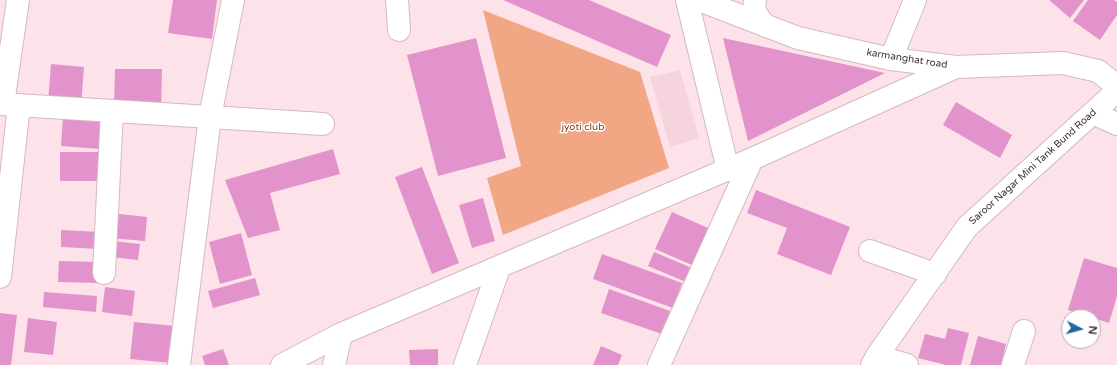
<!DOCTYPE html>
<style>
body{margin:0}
#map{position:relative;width:1117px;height:365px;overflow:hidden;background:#fde2e9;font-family:"Varela Round",sans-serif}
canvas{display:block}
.north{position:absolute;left:1061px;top:309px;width:40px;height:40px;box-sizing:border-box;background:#fff;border:1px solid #b1adae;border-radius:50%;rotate:96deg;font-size:11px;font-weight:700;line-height:16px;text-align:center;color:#3d3335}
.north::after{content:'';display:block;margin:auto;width:14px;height:18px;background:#24679c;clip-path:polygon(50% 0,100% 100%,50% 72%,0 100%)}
</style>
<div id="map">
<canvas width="1117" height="365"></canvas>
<div class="north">N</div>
</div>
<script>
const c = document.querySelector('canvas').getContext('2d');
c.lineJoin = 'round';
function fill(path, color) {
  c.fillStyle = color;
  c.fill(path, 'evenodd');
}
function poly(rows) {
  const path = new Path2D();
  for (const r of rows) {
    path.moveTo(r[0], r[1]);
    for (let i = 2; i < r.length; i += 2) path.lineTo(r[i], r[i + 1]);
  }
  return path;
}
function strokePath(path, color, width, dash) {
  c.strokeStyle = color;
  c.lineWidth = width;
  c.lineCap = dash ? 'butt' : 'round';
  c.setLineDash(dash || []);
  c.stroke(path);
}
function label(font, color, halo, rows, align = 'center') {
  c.font = font + ' "Varela Round",sans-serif';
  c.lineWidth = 3;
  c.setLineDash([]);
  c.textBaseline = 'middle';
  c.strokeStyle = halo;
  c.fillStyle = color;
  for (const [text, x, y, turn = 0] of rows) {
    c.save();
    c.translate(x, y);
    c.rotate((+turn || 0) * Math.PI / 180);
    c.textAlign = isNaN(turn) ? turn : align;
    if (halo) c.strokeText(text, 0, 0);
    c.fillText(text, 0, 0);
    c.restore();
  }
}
fill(poly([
 [680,70,699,138,670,147,650,77]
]), '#f6d4dd');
fill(poly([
 [483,10,640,72,669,168,503,235,487,178,521,166]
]), '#f1a784');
fill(poly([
 [173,0,217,0,212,39,168,33],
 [503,0,589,0,671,35,657,67],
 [1049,0,1084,0,1070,18],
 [1088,0,1114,0,1117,2,1117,15,1100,40,1073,21],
 [476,38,506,158,438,176,407,55],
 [723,38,885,73,748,141],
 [51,64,84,67,81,106,48,103],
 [115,69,162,69,161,107,114,107],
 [956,102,1012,135,1000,158,943,125],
 [63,116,103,118,100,149,61,146],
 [333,149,340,174,270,193,280,230,248,238,225,180],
 [60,152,100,152,101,181,60,181],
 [422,167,459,263,432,274,395,177],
 [756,190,850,227,831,275,777,254,787,228,747,213],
 [483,198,495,241,472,248,459,205],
 [672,212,708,228,692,265,655,249],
 [111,213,147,217,145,241,109,238],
 [61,230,100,232,99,249,61,247],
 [241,233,252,275,220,284,209,242],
 [113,241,140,244,138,260,111,257],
 [654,252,692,268,686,282,648,266],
 [602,254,682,283,673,308,593,279],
 [1084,258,1117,268,1117,296,1109,323,1093,318,1093,317,1089,317,1068,310],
 [59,261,98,262,97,283,58,282],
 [255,278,260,295,213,308,208,291],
 [105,287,135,291,132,316,102,312],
 [609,289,670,311,662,334,601,313],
 [44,292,97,296,96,312,43,307],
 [0,313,17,315,11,365,0,365],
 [28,318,57,322,53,355,24,352],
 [134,322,175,326,171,363,130,359],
 [948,328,969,333,961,365,946,365,918,358,925,334,945,339],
 [978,336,1006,344,1001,365,970,365],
 [601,346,622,355,618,365,593,365],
 [223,349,229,365,205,365,202,356],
 [438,349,438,365,410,365,409,350]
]), '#e293cc');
const minor = poly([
 [397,0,399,30],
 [687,0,728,170],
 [755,0,754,10,761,21,766,26],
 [891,59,915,0],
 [0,104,323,124],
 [3,104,18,0],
 [1093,113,1117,124],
 [870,251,935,274],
 [104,273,112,111],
 [0,277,19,105],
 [877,356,907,365],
 [179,365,210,117,233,0],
 [282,365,341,334,752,159,956,67],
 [334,365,341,334],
 [465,365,499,268],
 [659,365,752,159],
 [1013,365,1024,331]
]);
const major = poly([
 [699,0,798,38,891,59,956,67,1063,63,1098,71,1117,86],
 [872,365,877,356,967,227,1117,91]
]);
strokePath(minor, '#d3bac0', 24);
strokePath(major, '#d3bac0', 24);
strokePath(minor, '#fff', 22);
strokePath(major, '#fff', 22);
label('10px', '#3d3335', '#fff', [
 ["karmanghat road",907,59,9],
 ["Saroor Nagar Mini Tank Bund Road",1033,167,-42]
]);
label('10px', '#893b0c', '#fff', [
 ["jyoti club",583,127]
]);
</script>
